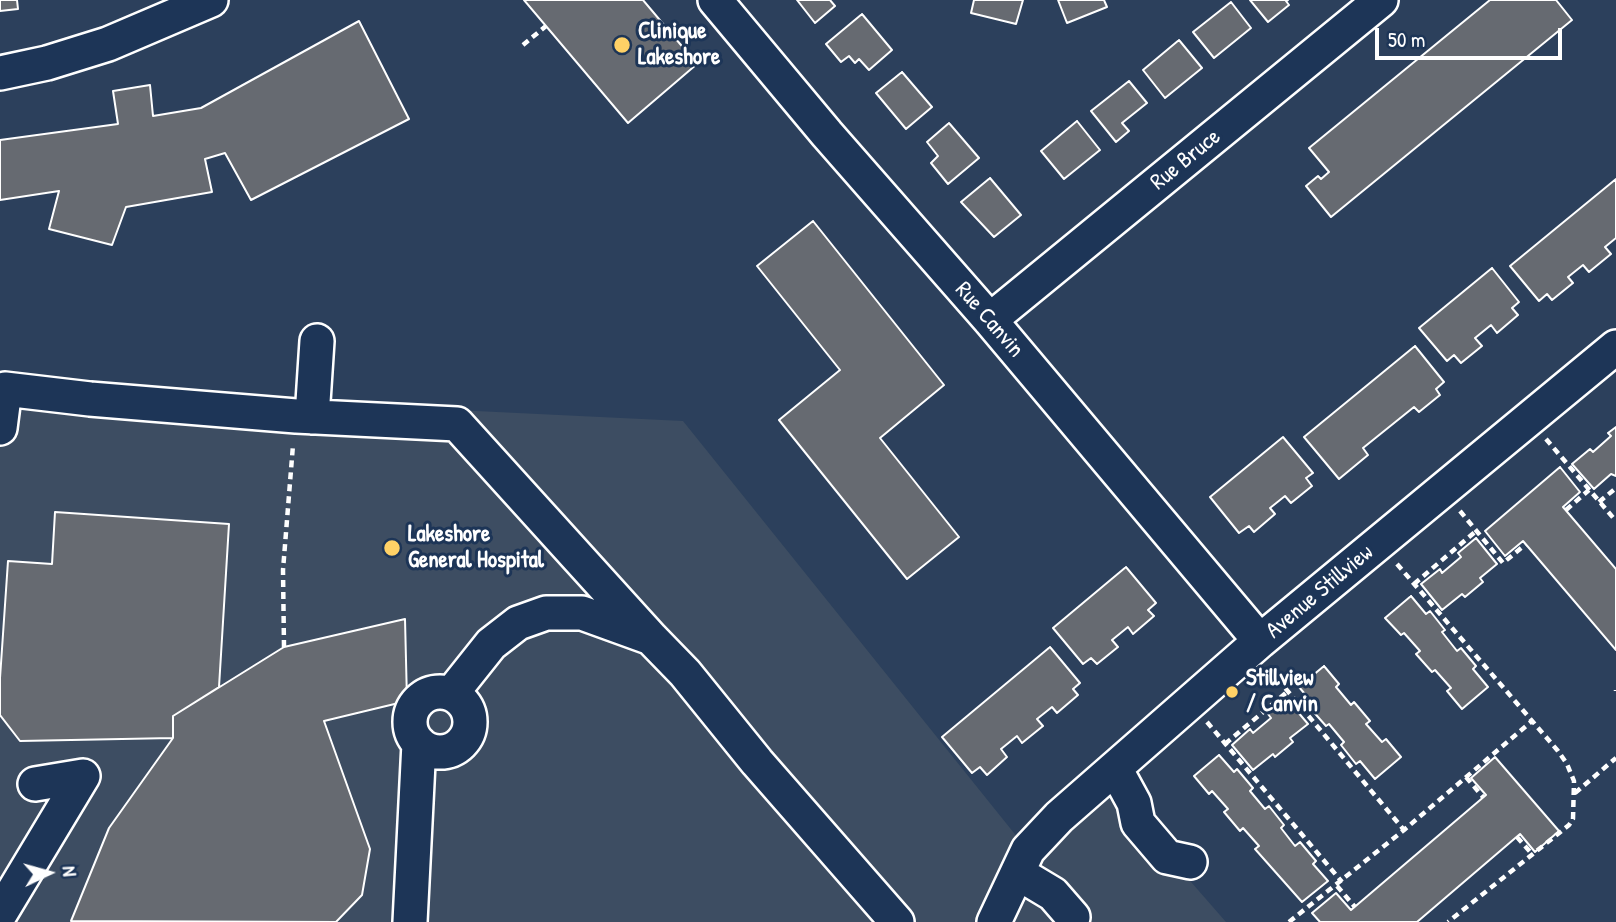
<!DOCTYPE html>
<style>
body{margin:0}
#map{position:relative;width:1616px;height:922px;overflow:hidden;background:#2c405c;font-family:"Patrick Hand",sans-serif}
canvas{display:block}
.north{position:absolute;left:14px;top:838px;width:70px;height:70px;-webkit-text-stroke:5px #1d3557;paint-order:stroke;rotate:85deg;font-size:19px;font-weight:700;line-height:28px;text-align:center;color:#fff}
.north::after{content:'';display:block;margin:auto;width:24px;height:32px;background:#fff;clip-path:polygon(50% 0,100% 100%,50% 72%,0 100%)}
.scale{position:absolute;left:1375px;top:28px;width:187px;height:32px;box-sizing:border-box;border:4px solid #fff;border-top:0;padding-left:9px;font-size:21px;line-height:24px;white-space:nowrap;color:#fff;-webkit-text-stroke:5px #1d3557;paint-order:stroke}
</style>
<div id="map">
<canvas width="1616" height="922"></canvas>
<div class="north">N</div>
<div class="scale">50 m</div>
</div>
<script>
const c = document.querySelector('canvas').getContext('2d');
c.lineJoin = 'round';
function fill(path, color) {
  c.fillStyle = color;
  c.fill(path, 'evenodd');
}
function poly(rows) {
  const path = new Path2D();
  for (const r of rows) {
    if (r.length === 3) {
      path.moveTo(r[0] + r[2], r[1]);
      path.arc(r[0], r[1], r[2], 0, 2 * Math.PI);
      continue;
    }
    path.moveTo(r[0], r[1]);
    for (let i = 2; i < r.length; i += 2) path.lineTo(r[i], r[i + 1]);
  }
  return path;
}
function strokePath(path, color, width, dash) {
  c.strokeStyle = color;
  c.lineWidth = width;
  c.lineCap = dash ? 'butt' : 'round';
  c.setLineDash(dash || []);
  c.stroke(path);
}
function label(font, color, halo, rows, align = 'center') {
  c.font = font + ' "Patrick Hand",sans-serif';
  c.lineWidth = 6;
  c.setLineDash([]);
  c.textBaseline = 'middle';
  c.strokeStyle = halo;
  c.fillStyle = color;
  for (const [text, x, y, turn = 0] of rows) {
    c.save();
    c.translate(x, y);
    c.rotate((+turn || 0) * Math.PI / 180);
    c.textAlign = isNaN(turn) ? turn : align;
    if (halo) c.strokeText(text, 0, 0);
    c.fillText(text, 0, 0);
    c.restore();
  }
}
fill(poly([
 [0,388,683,421,1022,843,987,922,0,922],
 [1109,788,1226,922,994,922,1028,850]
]), '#3d4d62');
const building = poly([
 [0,0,17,0,18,9,0,11,0,0],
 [524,0,643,0,697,64,628,123,524,0],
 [797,0,830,0,835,6,815,23,797,0],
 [974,0,1023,0,1016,24,971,13,974,0],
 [1058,0,1104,0,1107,7,1067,23,1058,0],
 [1250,0,1288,0,1286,1,1289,5,1268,22,1250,0],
 [1490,0,1556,0,1572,20,1331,217,1306,186,1318,176,1321,179,1329,172,1309,148,1490,0],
 [1231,2,1251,28,1214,58,1193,32,1231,2],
 [862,14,892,50,869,70,859,59,855,63,849,56,841,62,826,44,862,14],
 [359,21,409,119,251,200,225,153,205,159,212,192,126,207,112,245,49,229,59,191,0,200,0,140,118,124,113,91,150,85,153,116,201,108,359,21],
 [1179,40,1202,68,1165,98,1143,70,1179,40],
 [902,72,932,107,906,129,876,93,902,72],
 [1129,81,1147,103,1122,123,1129,131,1116,142,1091,111,1129,81],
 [1077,121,1100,150,1064,179,1041,151,1077,121],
 [949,123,979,158,948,184,931,163,938,156,927,142,949,123],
 [990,178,1021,215,994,237,961,202,990,178],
 [1616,179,1616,238,1605,247,1611,254,1589,272,1583,265,1568,277,1573,283,1552,300,1547,294,1539,301,1510,266,1616,179],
 [813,221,944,385,880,438,959,537,907,579,779,420,840,370,757,266,813,221],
 [1492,268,1519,302,1512,308,1518,315,1497,333,1491,325,1475,338,1482,346,1461,363,1454,355,1447,361,1419,328,1492,268],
 [1415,346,1444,382,1436,389,1440,395,1419,412,1414,407,1363,448,1368,455,1339,479,1304,437,1415,346],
 [1616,427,1616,476,1611,474,1594,489,1572,464,1590,449,1593,452,1611,436,1608,433,1616,427],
 [1283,437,1313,473,1306,478,1312,486,1291,503,1285,496,1270,508,1275,514,1254,532,1249,526,1239,533,1210,497,1283,437],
 [1560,467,1580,492,1563,507,1616,569,1616,650,1523,541,1505,556,1485,531,1560,467],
 [55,512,229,524,219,687,173,716,173,738,20,741,0,715,0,678,8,561,52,564,55,512],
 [1476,538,1497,564,1480,578,1483,582,1465,597,1462,594,1442,610,1421,584,1440,569,1442,573,1461,557,1458,553,1476,538],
 [1126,567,1156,603,1148,610,1154,616,1133,634,1128,627,1112,640,1118,647,1097,664,1091,658,1083,664,1053,628,1126,567],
 [1411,596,1426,614,1430,611,1445,630,1442,632,1457,651,1461,648,1476,666,1473,669,1488,687,1462,709,1447,691,1451,688,1435,670,1432,672,1416,654,1420,651,1404,633,1401,635,1385,618,1411,596],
 [405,619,407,701,324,721,370,849,362,895,336,922,71,921,109,828,173,738,173,716,284,647,405,619],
 [1050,647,1080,683,1073,689,1078,695,1057,713,1052,707,1037,719,1043,726,1022,743,1017,736,1001,749,1007,757,987,775,980,767,972,773,942,737,1050,647],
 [1324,666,1339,684,1336,687,1351,705,1354,702,1370,721,1366,724,1382,742,1386,739,1401,757,1375,779,1360,761,1356,764,1341,745,1344,742,1329,724,1326,726,1310,708,1314,705,1299,687,1324,666],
 [1286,698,1308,724,1290,738,1293,742,1275,757,1273,754,1253,770,1232,745,1250,729,1253,733,1271,718,1268,714,1286,698],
 [1219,755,1234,772,1237,769,1253,788,1250,791,1265,809,1269,806,1284,825,1281,828,1295,846,1300,842,1316,861,1313,864,1328,881,1302,902,1255,849,1259,846,1243,828,1240,831,1224,812,1228,809,1212,791,1209,794,1194,776,1219,755],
 [1495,757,1559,831,1535,852,1520,834,1417,922,1320,922,1312,913,1336,893,1351,910,1486,795,1471,778,1495,757]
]);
fill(building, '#666a71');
strokePath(building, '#fff', 2);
const minor = poly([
 [715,0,827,134,990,320,1260,641],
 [0,73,47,63,108,44,211,0],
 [990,320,1381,0],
 [312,417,317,341],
 [0,428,5,389,90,399,296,416,457,424,651,638],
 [440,722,30],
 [452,693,491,644,518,623,546,613,582,613,651,638,685,673,757,762,897,922],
 [1115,768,1134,803,1138,823,1167,857,1190,862],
 [1018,873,1053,894,1073,917],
 [0,914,83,776,35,784],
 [410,922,419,743],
 [994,922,1028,850,1059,817,1260,641,1616,347]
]);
strokePath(minor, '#fff', 38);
strokePath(poly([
 [523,45,546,26],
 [1546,439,1616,521],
 [1599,502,1616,488],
 [1566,510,1589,490],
 [1460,511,1503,563,1526,544],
 [1397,564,1558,751,1567,764,1574,781,1573,819,1569,825,1448,922],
 [1414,584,1476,531],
 [284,647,283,570,293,445],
 [1270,670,1404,830],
 [1616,690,1616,691],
 [1207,722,1342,882],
 [1225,744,1287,692],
 [1466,777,1483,797],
 [1575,793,1616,758],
 [1517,837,1533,855],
 [1337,886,1355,907],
 [1289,922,1404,830,1532,721]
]), '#fff', 4.5, [7, 5]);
strokePath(minor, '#1d3557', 33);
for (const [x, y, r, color] of [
 [622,45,9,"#ffd166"],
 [392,548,9,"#ffd166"],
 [1232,692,7,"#ffd166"]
]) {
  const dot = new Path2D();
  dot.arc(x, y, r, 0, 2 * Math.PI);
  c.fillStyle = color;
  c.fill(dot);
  strokePath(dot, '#1d3557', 2.5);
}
label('bold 23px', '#fff', '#1d3557', [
 ["Clinique",638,32],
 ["Lakeshore",638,58],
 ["Lakeshore",408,535],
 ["General Hospital",408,561],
 ["Stillview",1246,679],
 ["/ Canvin",1246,705]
], 'left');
label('23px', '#fff', '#1d3557', [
 ["Rue Bruce",1186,160,-39],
 ["Rue Canvin",989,320,49],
 ["Avenue Stillview",1320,592,-40]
]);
</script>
